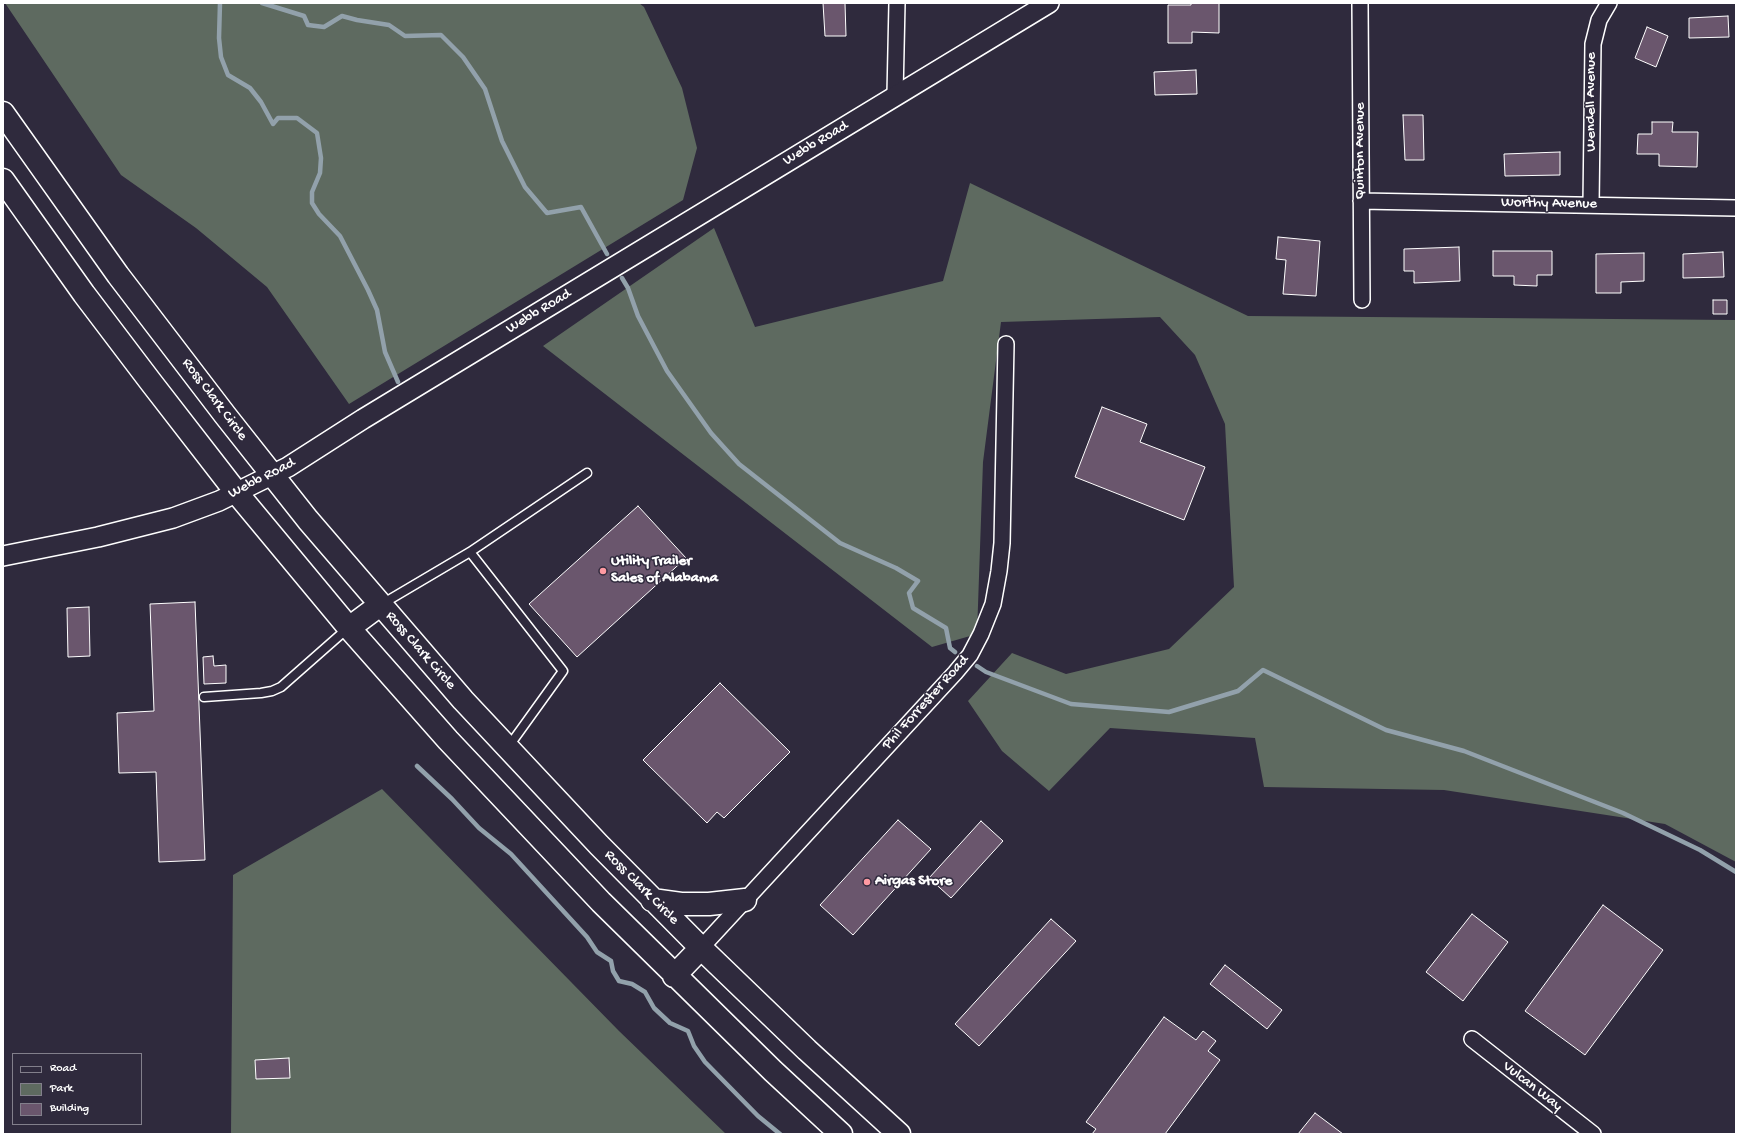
<!DOCTYPE html>
<style>
body{margin:0}
#map{position:relative;width:1739px;height:1137px;overflow:hidden;background:#2f2a3d;font-family:"Gochi Hand",sans-serif}
canvas{display:block}
.frame{position:absolute;inset:0;border:4px solid #fff;pointer-events:none}
.legend{position:absolute;left:12px;top:1053px;width:130px;height:72px;box-sizing:border-box;background:#2f2a3d;border:1px solid #827f8b;margin:0;padding:5px 7px;list-style:none;font-size:12px;color:#fff}
.legend li{display:flex;align-items:center;gap:8px;height:20px}
.legend b{width:20px;border:1px solid #827f8b}
</style>
<div id="map">
<canvas width="1739" height="1137"></canvas>
<div class="frame"></div>
<ul class="legend">
<li><b style="height:5px;background:#2f2a3d"></b>Road</li>
<li><b style="height:11px;background:#5e6a60"></b>Park</li>
<li><b style="height:11px;background:#6a566d"></b>Building</li>
</ul>
</div>
<script>
const c = document.querySelector('canvas').getContext('2d');
c.lineJoin = 'round';
function fill(path, color) {
  c.fillStyle = color;
  c.fill(path, 'evenodd');
}
function poly(rows) {
  const path = new Path2D();
  for (const r of rows) {
    path.moveTo(r[0], r[1]);
    for (let i = 2; i < r.length; i += 2) path.lineTo(r[i], r[i + 1]);
  }
  return path;
}
function strokePath(path, color, width, dash) {
  c.strokeStyle = color;
  c.lineWidth = width;
  c.lineCap = dash ? 'butt' : 'round';
  c.setLineDash(dash || []);
  c.stroke(path);
}
function label(font, color, halo, rows, align = 'center') {
  c.font = font + ' "Gochi Hand",sans-serif';
  c.lineWidth = 3;
  c.setLineDash([]);
  c.textBaseline = 'middle';
  c.strokeStyle = halo;
  c.fillStyle = color;
  for (const [text, x, y, turn = 0] of rows) {
    c.save();
    c.translate(x, y);
    c.rotate((+turn || 0) * Math.PI / 180);
    c.textAlign = isNaN(turn) ? turn : align;
    if (halo) c.strokeText(text, 0, 0);
    c.fillText(text, 0, 0);
    c.restore();
  }
}
fill(poly([
 [5,3,639,3,644,7,682,88,697,148,683,200,349,404,267,287,196,228,121,175],
 [970,183,1248,316,1736,320,1736,862,1665,824,1444,790,1264,787,1255,738,1110,728,1049,791,1002,751,968,701,1012,653,1066,674,1169,649,1234,587,1225,424,1195,355,1160,317,1001,322,983,462,977,634,932,647,543,346,714,228,755,327,943,281],
 [382,789,619,1031,726,1134,231,1134,233,875]
]), '#5e6a60');
strokePath(poly([
 [220,3,219,38,221,57,228,75,250,88,261,102,273,124,278,118,297,118,317,133,321,158,320,173,312,192,312,203,319,214,340,236,368,290,377,310,385,352,398,382],
 [262,3,304,16,308,25,324,27,342,16,357,20,389,25,405,36,441,35,463,57,485,89,502,141,525,187,547,213,581,207,607,254],
 [622,278,628,288,638,316,667,371,711,433,739,464,840,543,896,568,918,581,909,593,913,608,946,628,950,648,955,652],
 [977,666,986,672,1071,704,1169,712,1238,691,1263,670,1386,730,1464,751,1623,813,1700,850,1736,872],
 [417,766,452,799,479,828,511,854,587,937,597,952,611,961,613,971,619,981,632,984,645,992,654,1008,670,1023,688,1031,694,1046,705,1062,758,1116,780,1134]
]), '#92a1ab', 4.5);
const building = poly([
 [823,3,845,3,846,36,825,36,823,3],
 [1191,3,1219,3,1219,33,1192,32,1192,43,1168,43,1168,5,1191,5,1191,3],
 [1728,16,1729,37,1689,38,1689,18,1728,16],
 [1647,27,1668,36,1656,67,1635,58,1647,27],
 [1196,70,1197,94,1155,95,1154,72,1196,70],
 [1403,115,1423,115,1424,160,1405,160,1403,115],
 [1652,122,1673,122,1672,132,1698,132,1697,167,1659,166,1659,154,1637,154,1638,134,1652,134,1652,122],
 [1560,152,1560,175,1505,176,1504,154,1560,152],
 [1278,237,1320,241,1316,296,1283,294,1286,260,1276,259,1278,237],
 [1459,247,1460,281,1414,283,1414,271,1404,271,1404,249,1459,247],
 [1493,251,1552,251,1552,275,1537,275,1537,286,1514,285,1514,276,1493,276,1493,251],
 [1723,252,1724,277,1683,278,1683,254,1723,252],
 [1644,253,1644,281,1621,282,1621,293,1596,293,1596,254,1644,253],
 [1713,300,1727,300,1727,314,1713,314,1713,300],
 [1102,407,1147,424,1140,442,1205,467,1184,520,1075,477,1102,407],
 [638,506,686,558,577,657,529,604,638,506],
 [195,602,205,860,159,862,156,772,119,773,117,713,154,711,150,604,195,602],
 [89,607,90,656,68,657,67,608,89,607],
 [213,656,214,666,226,665,226,683,204,684,203,657,213,656],
 [720,683,790,752,724,818,717,812,707,823,643,760,720,683],
 [898,820,931,849,853,935,820,905,898,820],
 [981,821,1003,841,951,898,929,878,981,821],
 [1603,905,1663,950,1585,1055,1525,1011,1603,905],
 [1472,914,1508,942,1463,1001,1426,972,1472,914],
 [1051,919,1076,941,979,1046,955,1024,1051,919],
 [1225,965,1282,1010,1267,1029,1210,984,1225,965],
 [1164,1017,1196,1040,1203,1031,1216,1041,1208,1051,1220,1060,1165,1134,1092,1134,1096,1129,1086,1122,1164,1017],
 [289,1058,290,1078,256,1079,255,1060,289,1058],
 [1315,1113,1343,1134,1298,1134,1315,1113]
]);
fill(building, '#6a566d');
strokePath(building, '#fff', 1);
const service = poly([
 [470,552,563,671,509,746],
 [382,604,470,552,587,473],
 [204,697,261,693,272,691,281,687,348,628]
]);
const minor = poly([
 [1360,3,1362,300],
 [895,95,897,3],
 [1361,201,1736,208],
 [1591,205,1593,44,1599,20,1609,3],
 [701,948,955,673,970,655,981,634,993,604,999,571,1002,543,1006,344],
 [1472,1039,1593,1134]
]);
const tertiary = poly([
 [3,556,98,537,173,518,219,501,288,467,363,419,1049,3]
]);
const trunk = poly([
 [3,113,118,275,225,415,308,520,463,700,599,845,701,948,807,1050,899,1134],
 [3,180,84,294,150,381,236,492,349,628,448,740,601,902,773,1071,841,1134],
 [349,628,380,605],
 [652,900,681,904,709,904,745,900],
 [674,976,701,948]
]);
strokePath(service, '#fff', 11);
strokePath(minor, '#fff', 18);
strokePath(tertiary, '#fff', 22);
strokePath(trunk, '#fff', 25);
strokePath(service, '#2f2a3d', 8);
strokePath(minor, '#2f2a3d', 15);
strokePath(tertiary, '#2f2a3d', 19);
strokePath(trunk, '#2f2a3d', 22);
for (const [x, y, r, color] of [
 [603,571,4,"#ff9aa2"],
 [867,882,4,"#ff9aa2"]
]) {
  const dot = new Path2D();
  dot.arc(x, y, r, 0, 2 * Math.PI);
  c.fillStyle = color;
  c.fill(dot);
  strokePath(dot, '#2f2a3d', 1.5);
}
label('15px', '#fff', '#2f2a3d', [
 ["Wendell Avenue",1592,102,-90],
 ["Webb Road",816,144,-31],
 ["Quinton Avenue",1361,151,-90],
 ["Worthy Avenue",1549,204,1],
 ["Webb Road",539,312,-31],
 ["Ross Clark Circle",214,400,53],
 ["Webb Road",262,479,-27],
 ["Ross Clark Circle",420,651,49],
 ["Phil Forrester Road",926,703,-48],
 ["Ross Clark Circle",641,888,45],
 ["Vulcan Way",1532,1087,38]
]);
label('bold 15px', '#fff', '#2f2a3d', [
 ["Utility Trailer",611,562],
 ["Sales of Alabama",611,579],
 ["Airgas Store",875,882]
], 'left');
</script>
